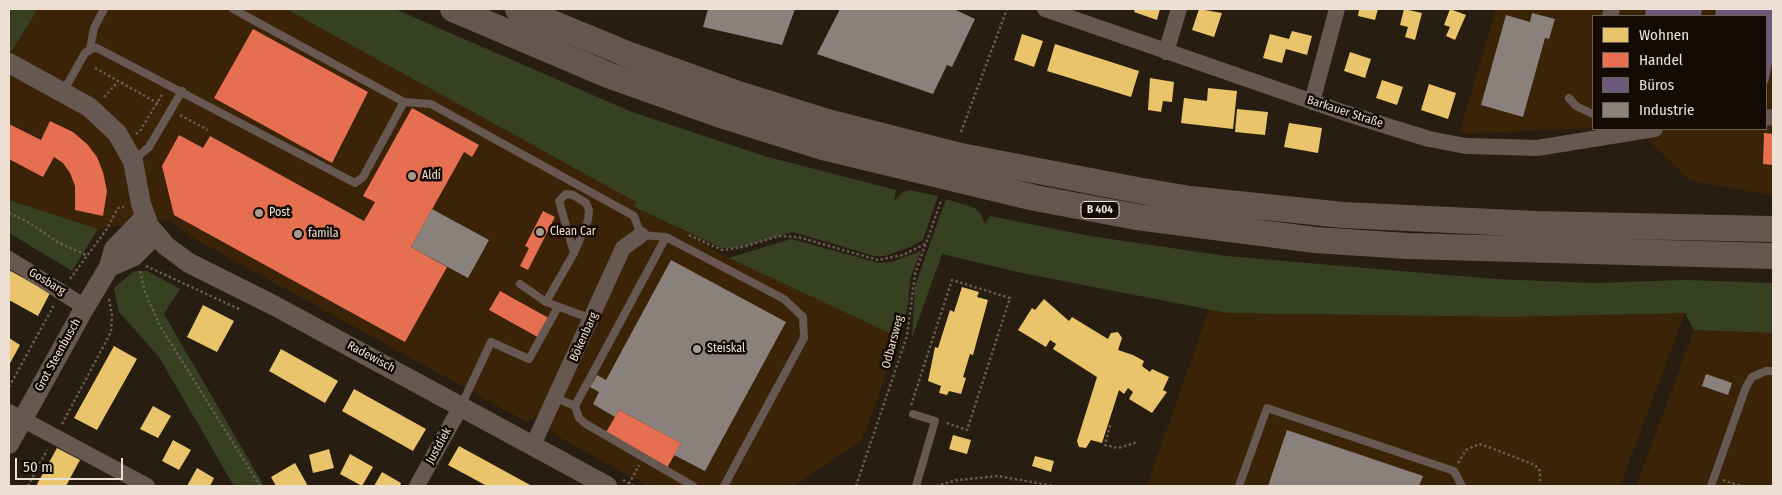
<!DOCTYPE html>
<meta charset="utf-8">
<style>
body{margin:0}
#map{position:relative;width:1782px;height:495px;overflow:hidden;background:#281d11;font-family:"Fira Sans Condensed",sans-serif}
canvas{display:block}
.frame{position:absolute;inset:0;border:10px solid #eddfd2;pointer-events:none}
.legend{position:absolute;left:1592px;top:15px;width:175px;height:115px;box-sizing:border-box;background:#130a03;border:1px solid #6a5f56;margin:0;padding:6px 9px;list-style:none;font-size:15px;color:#eddfd2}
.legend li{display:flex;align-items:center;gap:10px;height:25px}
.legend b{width:25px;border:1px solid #6a5f56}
.scale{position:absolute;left:15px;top:458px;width:108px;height:22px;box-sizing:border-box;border:2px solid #eddfd2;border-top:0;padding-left:6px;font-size:15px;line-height:18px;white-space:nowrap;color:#eddfd2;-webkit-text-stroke:4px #130a03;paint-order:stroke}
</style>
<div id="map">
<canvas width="1782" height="495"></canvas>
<div class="frame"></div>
<ul class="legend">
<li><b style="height:14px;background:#e9c46a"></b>Wohnen</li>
<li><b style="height:14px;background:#e76f51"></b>Handel</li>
<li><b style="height:14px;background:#6d597a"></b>Büros</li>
<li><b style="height:14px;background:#8a817c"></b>Industrie</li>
</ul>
<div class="scale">50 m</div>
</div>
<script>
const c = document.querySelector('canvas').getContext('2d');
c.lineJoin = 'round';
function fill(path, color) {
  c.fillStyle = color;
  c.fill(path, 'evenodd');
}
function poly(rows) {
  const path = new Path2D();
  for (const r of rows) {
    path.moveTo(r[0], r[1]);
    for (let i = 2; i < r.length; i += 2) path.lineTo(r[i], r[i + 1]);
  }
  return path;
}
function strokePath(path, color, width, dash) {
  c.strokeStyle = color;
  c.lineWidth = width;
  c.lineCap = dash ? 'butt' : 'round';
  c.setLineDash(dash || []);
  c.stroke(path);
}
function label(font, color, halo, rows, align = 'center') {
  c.font = font + ' "Fira Sans Condensed",sans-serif';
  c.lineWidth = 5;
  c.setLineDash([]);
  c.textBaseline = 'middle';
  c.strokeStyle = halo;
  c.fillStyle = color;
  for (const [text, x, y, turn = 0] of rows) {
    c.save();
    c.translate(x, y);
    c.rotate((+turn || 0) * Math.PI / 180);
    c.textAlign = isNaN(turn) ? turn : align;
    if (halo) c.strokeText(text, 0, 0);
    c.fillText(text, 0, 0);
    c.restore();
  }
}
fill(poly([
 [38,9,286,9,637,202,634,207,710,244,709,248,900,338,862,440,793,486,648,486,555,435,538,415,527,422,186,234,170,219,98,229,9,200,9,54],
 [1496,9,1773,9,1773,196,1689,180,1637,129,1766,129,1766,16,1593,16,1593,128,1459,134],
 [1209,309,1227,313,1510,317,1685,313,1620,486,1147,486],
 [1694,330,1773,333,1773,486,1636,486]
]), '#3a2307');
fill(poly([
 [9,9,38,9,11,52,9,51],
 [286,9,395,9,632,112,768,157,896,190,894,201,903,192,910,190,938,196,923,240,910,247,885,256,874,256,793,232,738,248,722,248,634,207,636,202],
 [946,199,975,208,981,214,985,224,990,216,1090,236,1226,256,1495,279,1593,283,1685,280,1773,283,1773,333,1694,330,1685,313,1510,317,1227,313,1022,273,942,254,912,338,915,286],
 [9,200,98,229,72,271,9,233],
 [791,239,879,263,891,262,921,251,910,280,908,305,900,338,729,258],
 [134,271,147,271,180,289,164,314,264,486,234,486,159,357,119,312,114,288]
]), '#374021');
fill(poly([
 [1135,9,1160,9,1157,20,1134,12],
 [1199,9,1222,13,1214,37,1192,30],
 [1359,9,1378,9,1375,20,1358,16],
 [1404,9,1422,13,1415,40,1405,37,1408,27,1400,25],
 [1450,9,1466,15,1455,40,1446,36,1450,27,1444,25],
 [1292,31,1312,36,1307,55,1286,49,1282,63,1263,58,1270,34,1289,39],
 [1022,34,1043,41,1034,67,1014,60],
 [1055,44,1139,71,1131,97,1047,71],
 [1350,52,1371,59,1365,78,1344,71],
 [1150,78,1174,82,1172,102,1163,101,1161,112,1148,110],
 [1382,80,1403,87,1397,105,1376,98],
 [1429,84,1456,93,1448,119,1421,110],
 [1208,88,1237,91,1233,129,1181,123,1184,98,1207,101],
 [1237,109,1268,112,1265,135,1235,132],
 [1289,123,1322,128,1318,153,1284,147],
 [9,270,50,293,38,316,9,300],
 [962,287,979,292,977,297,988,300,973,355,970,354,963,377,966,378,961,394,949,391,947,395,939,393,941,386,928,381,935,347,938,348,950,310,954,312],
 [1044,299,1069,321,1072,317,1108,339,1111,333,1118,332,1122,338,1118,350,1133,355,1144,361,1142,366,1150,372,1152,369,1169,377,1163,390,1167,392,1152,413,1129,399,1133,392,1128,388,1124,394,1119,390,1102,443,1091,440,1086,448,1079,447,1077,441,1097,377,1053,349,1056,344,1050,340,1046,347,1018,330,1032,308,1035,310],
 [203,305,234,321,217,352,187,337],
 [9,338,20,345,9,365],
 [114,346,137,359,97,430,74,418],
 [281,349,338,381,325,403,269,371],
 [354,389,426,429,413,451,342,411],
 [153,406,171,416,158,438,140,429],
 [953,435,971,440,967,454,949,449],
 [173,440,191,450,179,470,162,461],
 [459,446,468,451,532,486,487,486,448,465],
 [57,448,80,460,74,471,66,486,36,486],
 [329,449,334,468,313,473,309,455],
 [350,454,373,467,362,486,340,474],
 [1035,456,1054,461,1051,472,1032,466],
 [295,463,308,486,276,486,271,477],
 [197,468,214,478,210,486,187,486],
 [382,472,401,483,400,486,374,486]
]), '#e9c46a');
fill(poly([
 [253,29,368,92,332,163,214,98],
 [412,108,479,145,472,157,464,152,411,247,447,267,405,342,174,215,162,166,179,135,203,148,210,136,364,221,375,202,363,196],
 [50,121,73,132,87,144,97,157,103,172,107,191,103,216,75,210,75,186,70,173,63,163,54,157,43,177,9,159,9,124,41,140],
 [1764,133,1773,134,1773,165,1763,164],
 [543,211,555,217,528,270,520,266,529,248,525,246],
 [500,291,554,321,543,340,489,310],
 [619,410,681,443,667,468,605,434]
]), '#e76f51');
fill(poly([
 [1646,9,1702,9,1701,16,1645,16],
 [1716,9,1773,9,1773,58,1768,83,1766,82,1766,16,1715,16]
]), '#6d597a');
fill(poly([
 [708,9,795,9,782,45,703,27],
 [840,9,954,9,975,19,952,67,947,65,933,94,817,54],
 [1532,13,1555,19,1549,39,1545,38,1523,117,1481,105,1506,15,1530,22],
 [432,209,489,240,468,278,411,247],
 [671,260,786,322,705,471,674,455,681,443,619,410,615,417,593,404,599,392,590,387,597,375,606,380],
 [1706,374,1732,383,1728,395,1702,386],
 [1287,430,1423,476,1419,486,1268,486]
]), '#8a817c');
strokePath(poly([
 [95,68,161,105],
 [104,97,118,82],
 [180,115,208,130],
 [961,132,1007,9],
 [136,134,140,131,163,93],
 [9,213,30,223,57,242,86,255],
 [689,235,722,250,743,247,779,236,798,237,878,260,903,255,925,244],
 [146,266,241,310],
 [140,271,145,292,160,326,260,486],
 [70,279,106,230,118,208,124,207],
 [9,387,54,305],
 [911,405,952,280,1010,298,967,430,944,422],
 [62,424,111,332,112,315,109,299],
 [1110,425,1105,445,1118,448,1138,442],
 [1458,463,1466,450,1479,444,1483,445,1535,465,1540,471,1540,481],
 [623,480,634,486],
 [1723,480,1741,486],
 [629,484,639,465],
 [28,486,47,450],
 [856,486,907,336,915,274,941,201],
 [936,486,957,480,998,476,1054,486]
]), '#675b55', 2.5, [2.5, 2.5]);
strokePath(poly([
 [233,9,404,102,431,104,634,216,641,235,666,237,784,299,803,317,804,338,724,486],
 [90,49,94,28,104,9],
 [63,92,85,53,93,48,97,48,355,183,363,177,404,102],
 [1569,98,1576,106,1593,114],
 [133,161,149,147,182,91],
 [520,284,546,302,592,319],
 [546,302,574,253,588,220,589,210,586,203,573,195,566,194,559,201,574,253],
 [556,398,575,406,579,418,586,424,693,486],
 [461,406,491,342,529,359,558,307],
 [575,406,666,237],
 [913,414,935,421,916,486],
 [1239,486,1267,408,1454,471,1462,486],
 [1711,486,1746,387,1752,377,1766,371,1773,371]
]), '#675852', 8);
strokePath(poly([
 [1045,9,1345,113,1429,139,1466,146,1537,148,1655,129],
 [1610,16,1612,9],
 [1166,52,1179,9],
 [1312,102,1337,9],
 [1766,118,1773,117],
 [9,259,85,307],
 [9,412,147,486],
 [533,445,623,248,641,235],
 [417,486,461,406]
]), '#675852', 16);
strokePath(poly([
 [9,63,89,107,117,133,133,161,141,204,149,226,166,246,189,263,275,306,607,486],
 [109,267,134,256,155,235],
 [9,444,85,307,109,267,114,249,145,217]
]), '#675852', 20);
strokePath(poly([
 [453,9,608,75,718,114,823,147,1035,198,1137,217,1315,240,1407,246,1773,256],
 [518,9,627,54,738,94,824,121,961,156,1137,190,1190,199,1343,215,1536,224,1773,229]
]), '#65564f', 26);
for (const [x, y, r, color] of [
 [412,176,5,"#a89b8e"],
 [259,213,5,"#a89b8e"],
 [540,232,5,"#a89b8e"],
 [298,234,5,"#a89b8e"],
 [697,349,5,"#a89b8e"]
]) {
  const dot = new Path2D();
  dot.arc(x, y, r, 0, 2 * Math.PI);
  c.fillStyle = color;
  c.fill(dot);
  strokePath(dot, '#130a03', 2);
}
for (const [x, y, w] of [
 [1100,210,38]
]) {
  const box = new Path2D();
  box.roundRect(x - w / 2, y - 8.5, w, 17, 4);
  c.fillStyle = '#130a03';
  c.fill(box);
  strokePath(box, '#eddfd2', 1);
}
label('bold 11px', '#eddfd2', null, [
 ["B 404",1100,210]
]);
label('12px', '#eddfd2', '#130a03', [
 ["Barkauer Straße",1345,112,18],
 ["Gosbarg",47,282,31],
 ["Bökenbarg",584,337,-66],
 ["Odbarsweg",893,342,-75],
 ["Grot Steenbusch",58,355,-61],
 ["Radewisch",371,357,28],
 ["Justdiek",439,446,-61]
]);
label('12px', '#eddfd2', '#130a03', [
 ["Aldi",422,176],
 ["Post",269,213],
 ["Clean Car",550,232],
 ["famila",308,234],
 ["Steiskal",707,349]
], 'left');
</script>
